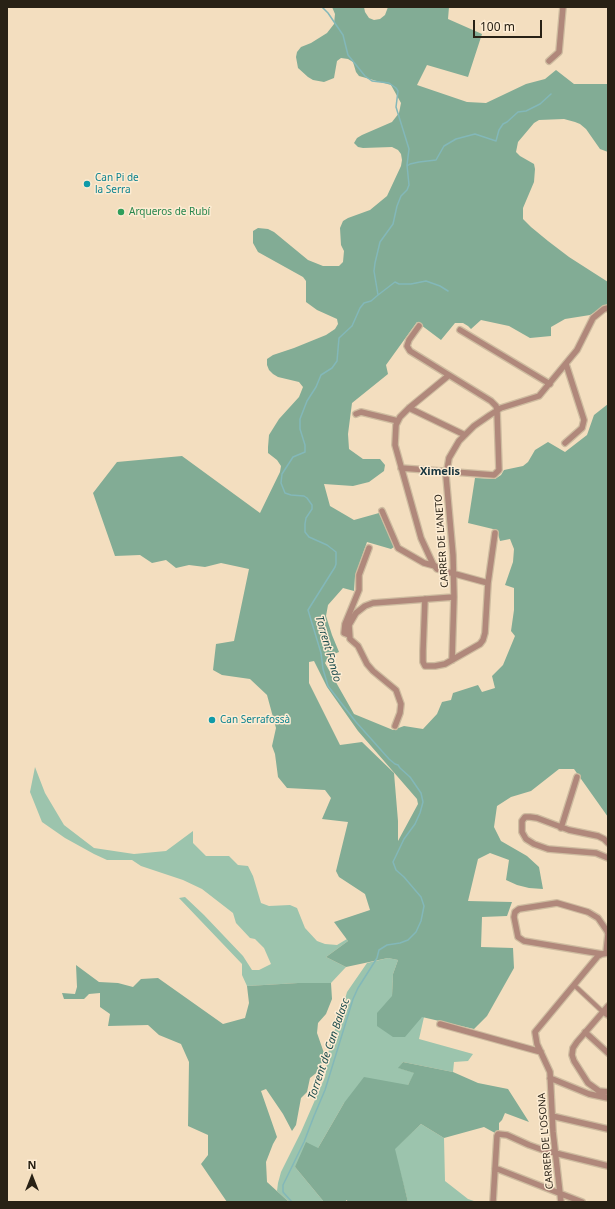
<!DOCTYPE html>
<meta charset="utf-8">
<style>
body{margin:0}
#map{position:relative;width:615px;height:1209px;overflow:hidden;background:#f3debf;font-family:"Noto Sans",sans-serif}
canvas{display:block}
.frame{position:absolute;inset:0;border:8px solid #282115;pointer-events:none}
.north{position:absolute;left:12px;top:1157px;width:40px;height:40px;-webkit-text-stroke:3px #fdecd3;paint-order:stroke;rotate:0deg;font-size:11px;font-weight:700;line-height:16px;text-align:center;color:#282115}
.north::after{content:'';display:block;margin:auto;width:14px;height:18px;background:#282115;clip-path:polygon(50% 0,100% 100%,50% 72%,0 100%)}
.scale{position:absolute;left:473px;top:20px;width:69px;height:18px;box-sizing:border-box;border:2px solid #282115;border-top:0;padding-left:5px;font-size:12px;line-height:14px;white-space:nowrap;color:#282115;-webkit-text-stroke:3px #fdecd3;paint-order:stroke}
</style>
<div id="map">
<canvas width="615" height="1209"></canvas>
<div class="frame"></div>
<div class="north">N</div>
<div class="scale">100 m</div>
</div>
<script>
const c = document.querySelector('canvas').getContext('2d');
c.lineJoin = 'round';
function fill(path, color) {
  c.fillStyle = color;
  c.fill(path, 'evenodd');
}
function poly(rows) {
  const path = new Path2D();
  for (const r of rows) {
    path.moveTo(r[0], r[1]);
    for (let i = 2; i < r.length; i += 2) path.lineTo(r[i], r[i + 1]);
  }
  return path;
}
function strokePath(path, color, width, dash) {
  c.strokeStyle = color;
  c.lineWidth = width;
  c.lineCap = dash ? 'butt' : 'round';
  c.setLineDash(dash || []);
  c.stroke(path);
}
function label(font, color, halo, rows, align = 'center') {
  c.font = font + ' "Noto Sans",sans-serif';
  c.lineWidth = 3;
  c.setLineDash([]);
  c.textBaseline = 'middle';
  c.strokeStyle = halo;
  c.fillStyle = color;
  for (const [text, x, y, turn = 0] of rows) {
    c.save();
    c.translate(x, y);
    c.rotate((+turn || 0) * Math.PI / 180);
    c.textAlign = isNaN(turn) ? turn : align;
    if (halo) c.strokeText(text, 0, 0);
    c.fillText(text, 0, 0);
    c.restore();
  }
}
fill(poly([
 [35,767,45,793,64,825,94,848,134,854,166,851,193,831,193,843,206,856,229,856,238,865,248,866,253,876,261,903,269,906,290,905,297,908,305,928,317,941,325,944,337,945,347,939,348,941,326,957,346,967,331,983,298,983,247,986,242,975,242,964,179,898,185,897,204,915,243,956,252,970,259,970,271,964,264,948,255,939,250,938,236,923,233,913,202,889,183,880,141,866,132,860,107,860,94,854,65,838,42,822,30,792],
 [388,958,398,960,393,974,392,996,424,1017,419,1039,473,1054,468,1061,454,1062,453,1072,403,1062,399,1068,415,1073,408,1085,344,1103,318,1148,295,1167,324,1202,289,1202,277,1191,278,1183,281,1172,301,1132,325,1077,330,1042,340,1017,347,992,367,963],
 [421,1124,444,1138,445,1181,468,1199,477,1202,408,1202,394,1149]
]), '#9cc4ad');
fill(poly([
 [332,7,364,7,365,12,369,18,374,20,380,19,385,15,388,7,449,7,448,19,482,34,468,77,427,65,417,85,467,102,486,103,526,84,545,79,556,70,574,84,608,84,608,152,600,149,586,129,580,124,575,122,564,119,539,120,534,123,518,142,516,152,520,156,534,164,535,169,534,182,523,208,523,219,531,227,548,241,569,257,608,282,608,305,590,315,565,319,551,327,551,336,530,338,509,326,481,320,471,329,468,326,463,323,455,323,441,340,417,322,386,365,388,374,352,403,348,434,349,449,363,459,380,459,385,465,384,471,369,482,353,486,324,484,330,506,354,520,379,513,394,547,391,549,367,542,355,576,354,591,343,588,328,605,326,616,332,635,339,652,329,656,325,663,354,714,393,730,404,726,423,729,437,714,442,702,451,700,453,693,478,685,482,692,495,688,492,676,503,665,515,636,511,631,514,610,514,588,505,585,513,562,514,549,510,539,500,541,497,530,468,523,475,478,495,479,501,475,504,470,523,466,528,462,535,450,548,442,565,452,587,435,594,415,608,404,608,817,574,769,559,769,531,791,511,797,497,806,494,827,501,841,527,856,539,867,543,889,529,888,517,885,506,880,509,860,490,853,478,859,468,901,512,902,507,916,482,917,481,947,513,948,514,968,487,1016,474,1029,422,1017,405,1037,393,1037,377,1026,377,1013,392,996,393,974,398,960,388,958,346,967,326,957,348,941,334,922,370,910,365,894,339,877,336,871,348,822,322,819,331,798,325,790,287,788,278,777,275,754,272,746,276,728,267,695,250,679,222,675,213,670,216,644,234,641,249,569,221,563,205,567,189,565,176,568,166,560,152,563,140,555,115,556,93,493,117,462,182,456,260,513,280,472,281,466,277,460,268,453,268,447,269,435,279,419,299,397,303,387,299,382,278,377,273,374,269,370,267,365,267,359,273,355,294,348,326,335,335,329,338,324,337,319,317,310,306,302,306,281,303,277,258,252,253,243,253,231,258,228,268,229,274,232,308,260,323,266,339,266,343,262,344,251,341,245,340,228,343,221,348,218,370,210,387,196,401,166,402,160,401,154,398,150,392,147,363,148,358,147,354,143,357,138,362,135,392,122,399,113,401,103,391,85,359,76,356,72,353,62,348,59,341,58,337,61,334,78,324,82,313,80,308,77,298,68,296,57,297,52,301,47,311,43,327,33,334,24,335,14],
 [314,661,327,687,358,731,417,799,418,804,398,841,398,821,394,773,362,742,340,745,309,683,309,662],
 [76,965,99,982,118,983,133,987,141,979,158,978,223,1024,245,1018,249,1003,247,986,298,983,331,983,332,999,326,1014,318,1023,317,1033,324,1053,320,1070,310,1078,307,1092,301,1098,296,1125,292,1131,283,1114,266,1089,261,1091,277,1137,273,1144,266,1162,267,1182,289,1202,227,1202,201,1164,208,1155,208,1135,188,1126,189,1062,181,1044,159,1035,148,1025,108,1026,110,1014,100,1007,100,993,89,994,84,999,64,999,62,993,75,994,77,987],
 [403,1062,453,1072,478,1083,508,1089,529,1122,505,1113,502,1120,499,1123,499,1131,495,1133,484,1127,444,1138,421,1124,395,1149,408,1202,349,1202,346,1200,346,1202,324,1202,295,1167,306,1142,318,1148,344,1103,364,1077,408,1085,414,1073,398,1068]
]), '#82ac95');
strokePath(poly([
 [407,166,410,164,419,162,436,160,444,146,456,139,475,134,496,141,499,130,503,124,507,122,518,112,526,111,540,104,551,94],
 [378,295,395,282,399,284,411,284,426,281,440,286,448,291],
 [292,1202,283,1192,283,1185,304,1142,314,1116,325,1090,353,999,358,988,377,958,379,950,387,945,400,943,408,940,416,932,421,921,424,906,421,897,404,877,396,870,393,862,404,839,415,824,420,813,423,802,421,793,410,777,400,768,398,765,395,764,389,759,356,722,328,686,323,669,321,653,308,610,335,567,336,564,336,552,327,545,309,537,305,532,305,524,306,518,312,509,312,505,307,498,304,496,291,495,285,493,281,483,282,474,293,457,305,452,305,445,300,429,300,419,307,401,316,387,321,375,332,368,337,361,339,338,352,326,360,308,364,303,371,301,378,295,374,271,375,263,380,242,393,224,397,206,401,196,407,190,409,185,407,165,409,149,396,107,398,91,396,88,389,83,372,81,365,76,348,55,343,35,328,13,322,7]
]), '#83b8b9', 1.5);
const pedestrian = poly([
 [574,985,603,1012]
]);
const minor = poly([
 [549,61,559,52,563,7],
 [460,330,550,384],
 [448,376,409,408,400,417,396,425,395,445,421,538,433,564,437,569,488,583],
 [409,408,465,435],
 [356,414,361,412,398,421],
 [565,443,582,428,584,420,566,364],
 [401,468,494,475,499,470,497,410,496,406,491,401,410,351,407,346,409,340,419,326],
 [382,511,398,548,424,563,435,566],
 [425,599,423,651,423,662,425,666,435,666,445,664,480,644,483,640,485,633,488,583,495,533],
 [349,635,344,633,345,624,359,590,359,575,369,548],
 [452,660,454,597,453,555,446,476,449,458,459,441,474,426,490,415,501,408,539,396,577,350,593,318,604,309,608,308],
 [395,726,400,713,401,704,396,690,373,671,367,664,358,646,350,639,349,625,356,613,365,606,373,603,454,597],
 [561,828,577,777],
 [608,843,604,839,598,836,569,830,537,818,530,817,525,817,522,821,522,832,526,839,534,844,548,849,596,853,608,858],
 [606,953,608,934,607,931,598,918,588,912,557,903,519,909,515,912,514,917,518,937,524,941,602,954,608,953],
 [608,1006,577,1042,573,1048,572,1055,574,1061,588,1083,599,1091,608,1092],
 [603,1012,608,1015],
 [440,1024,541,1052],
 [585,1032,608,1053],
 [550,1078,589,1094,608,1098],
 [552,1116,608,1129],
 [495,1168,582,1202],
 [493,1202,497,1136,498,1134,507,1135,529,1145,543,1150,608,1166],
 [561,1202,553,1132,550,1072,537,1044,535,1032,598,956,602,954]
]);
strokePath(pedestrian, '#cebca0', 6);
strokePath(minor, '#cebca0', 8);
strokePath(pedestrian, '#b0887b', 4);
strokePath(minor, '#b0887b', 5.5);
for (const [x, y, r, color] of [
 [87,184,4,"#0f9aa8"],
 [121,212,4,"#2e9e5b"],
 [212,720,4,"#0f9aa8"]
]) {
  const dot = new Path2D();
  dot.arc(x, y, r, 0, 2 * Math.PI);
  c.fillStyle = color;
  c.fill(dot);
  strokePath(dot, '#fdecd3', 1.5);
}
label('10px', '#0d838f', '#fdecd3', [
 ["Can Pi de",95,178],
 ["la Serra",95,190],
 ["Can Serrafossà",220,720]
], 'left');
label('10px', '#27864d', '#fdecd3', [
 ["Arqueros de Rubí",129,212]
], 'left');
label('10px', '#282115', '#fdecd3', [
 ["CARRER DE L'ANETO",442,541,-94],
 ["CARRER DE L'OSONA",546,1141,-95]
]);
label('bold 11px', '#16343e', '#fdecd3', [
 ["Ximelis",440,472]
]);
label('italic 11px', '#1a4b4c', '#fdecd3', [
 ["Torrent Fondo",328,649,74],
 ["Torrent de Can Balasc",329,1049,-71]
]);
</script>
